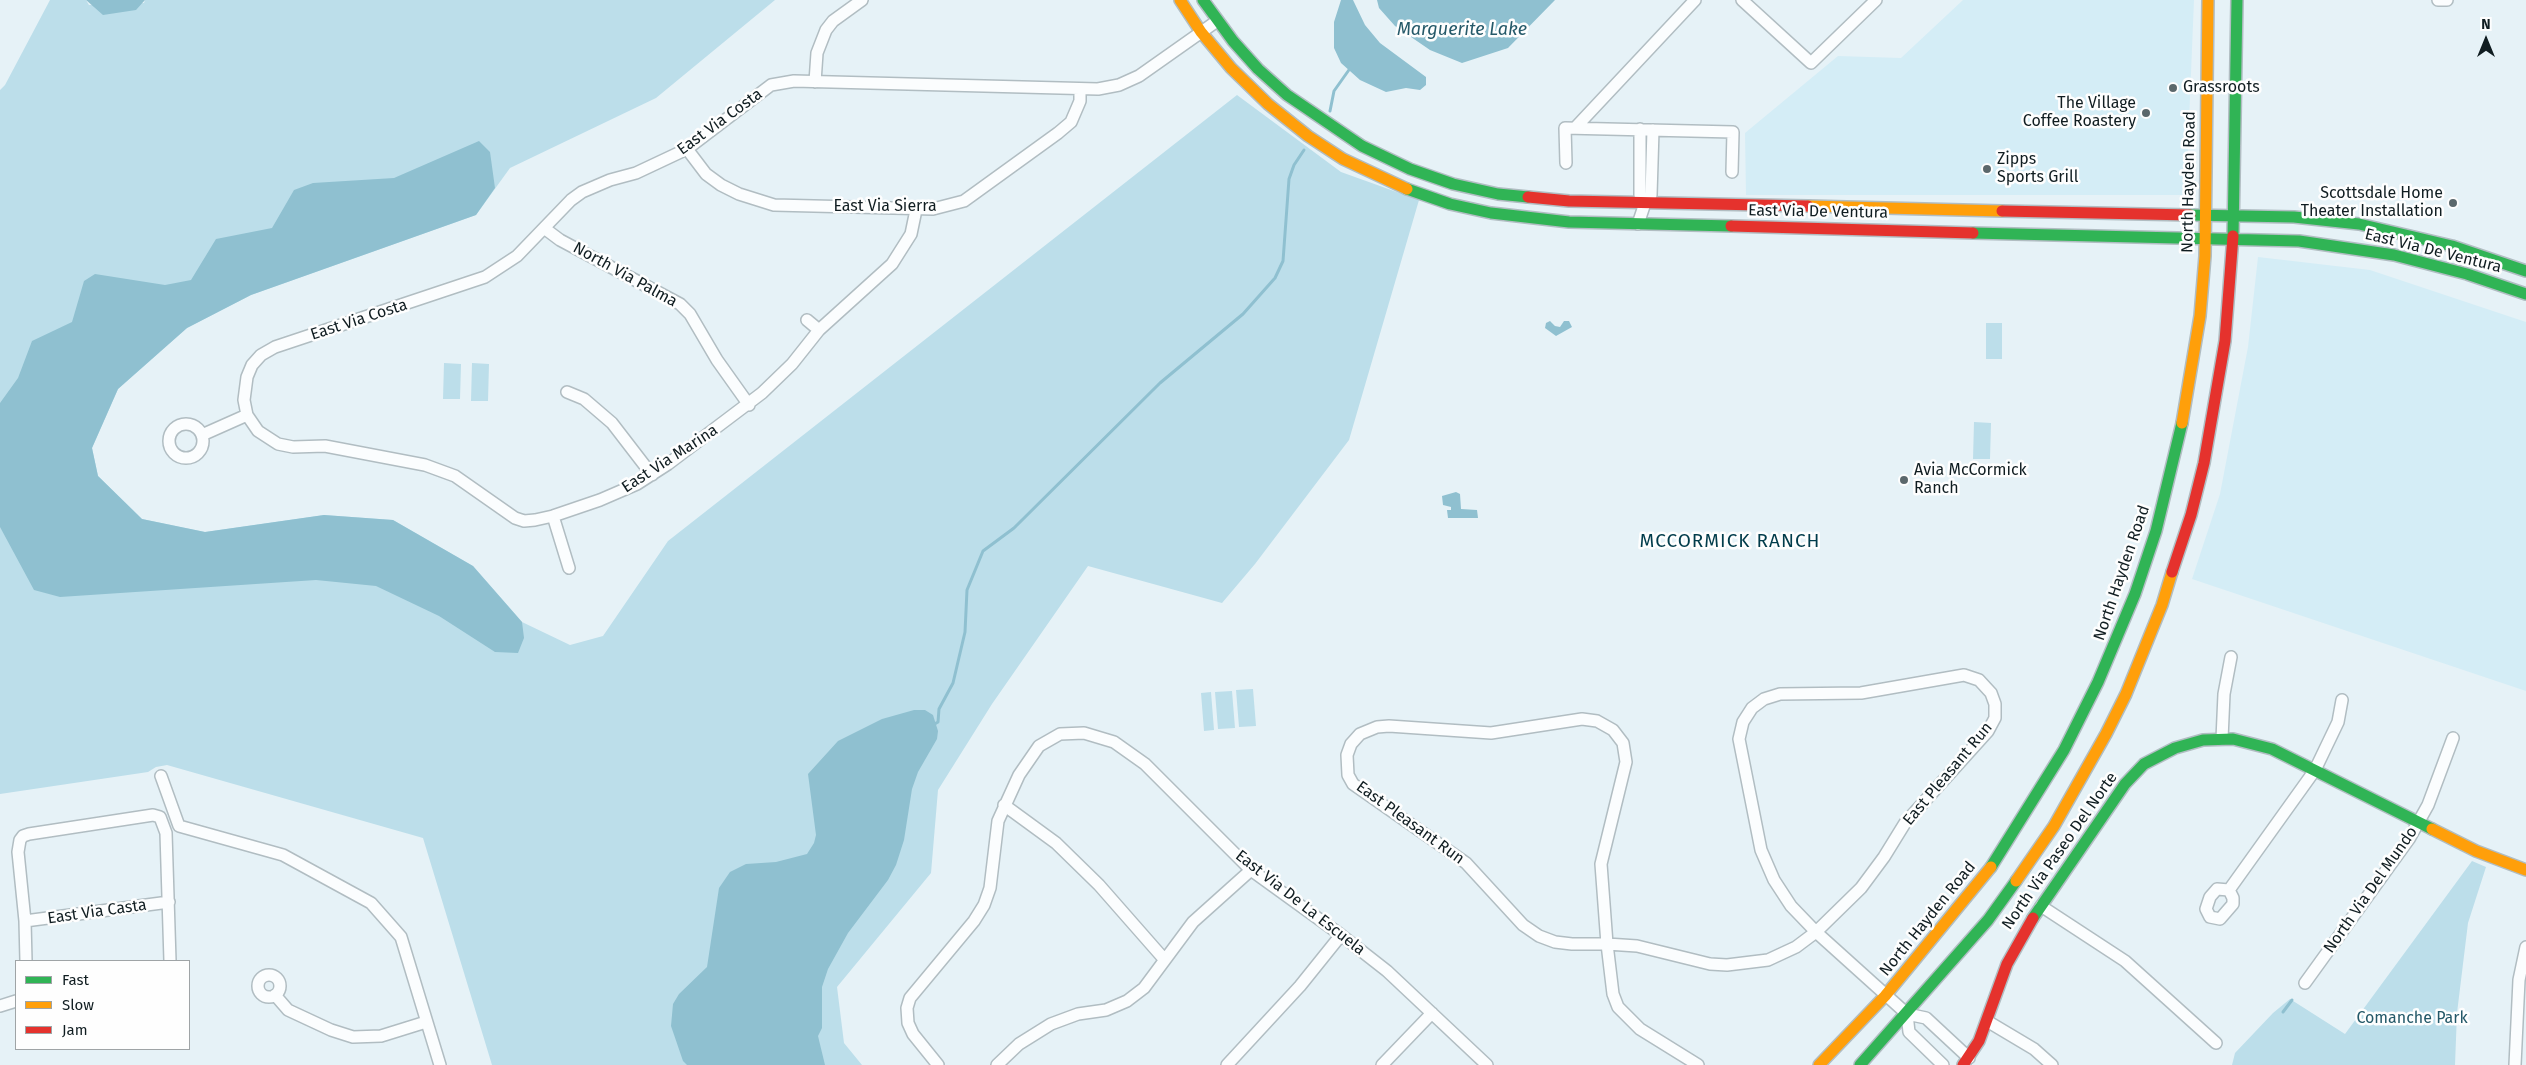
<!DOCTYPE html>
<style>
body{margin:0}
#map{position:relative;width:2526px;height:1065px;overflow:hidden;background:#e6f2f7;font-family:"Fira Sans",sans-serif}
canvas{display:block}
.legend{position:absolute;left:15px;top:960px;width:175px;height:90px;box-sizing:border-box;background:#fefefe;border:1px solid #9fa4a6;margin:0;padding:6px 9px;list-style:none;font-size:15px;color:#101d21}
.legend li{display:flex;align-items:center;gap:10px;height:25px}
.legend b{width:25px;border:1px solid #9fa4a6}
.north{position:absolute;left:2461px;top:15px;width:50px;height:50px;-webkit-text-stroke:4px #fefefe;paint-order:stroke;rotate:0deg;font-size:14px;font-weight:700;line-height:20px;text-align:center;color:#101d21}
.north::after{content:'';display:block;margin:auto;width:18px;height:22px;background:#101d21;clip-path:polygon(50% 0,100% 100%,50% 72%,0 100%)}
</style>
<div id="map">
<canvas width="2526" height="1065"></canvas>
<ul class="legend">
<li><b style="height:6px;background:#30b455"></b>Fast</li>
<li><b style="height:6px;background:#ff9f0a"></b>Slow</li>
<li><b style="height:6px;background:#e5322d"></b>Jam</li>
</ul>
<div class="north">N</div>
</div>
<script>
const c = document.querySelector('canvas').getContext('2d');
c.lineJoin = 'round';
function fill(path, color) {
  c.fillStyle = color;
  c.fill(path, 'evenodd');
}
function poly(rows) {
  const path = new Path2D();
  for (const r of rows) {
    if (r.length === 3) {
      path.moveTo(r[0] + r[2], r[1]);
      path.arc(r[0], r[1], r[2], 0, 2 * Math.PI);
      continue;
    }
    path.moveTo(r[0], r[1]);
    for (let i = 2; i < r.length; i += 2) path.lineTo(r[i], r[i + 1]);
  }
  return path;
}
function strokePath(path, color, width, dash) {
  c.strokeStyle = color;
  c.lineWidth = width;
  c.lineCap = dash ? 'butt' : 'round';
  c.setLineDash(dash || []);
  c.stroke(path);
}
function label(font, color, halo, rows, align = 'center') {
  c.font = font + ' "Fira Sans",sans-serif';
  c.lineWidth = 5;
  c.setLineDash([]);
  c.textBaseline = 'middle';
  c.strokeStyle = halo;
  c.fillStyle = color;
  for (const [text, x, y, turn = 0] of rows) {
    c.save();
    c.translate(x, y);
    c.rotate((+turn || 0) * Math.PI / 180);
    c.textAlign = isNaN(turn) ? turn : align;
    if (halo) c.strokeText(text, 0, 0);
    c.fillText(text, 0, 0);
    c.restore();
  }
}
fill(poly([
 [1963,0,2194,0,2186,195,1746,195,1745,133,1838,56,1901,58],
 [2258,257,2370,270,2526,322,2526,691,2192,579,2220,494,2248,347]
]), '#d4edf6');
fill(poly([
 [50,0,86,0,89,5,144,3,145,0,775,0,656,98,510,168,476,215,251,295,187,328,118,389,92,448,98,476,142,519,205,532,324,515,393,520,473,566,522,622,570,645,603,636,668,541,1237,95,1341,172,1419,200,1349,440,1255,564,1222,603,1088,566,992,704,938,790,931,873,837,987,844,1043,862,1065,492,1065,423,838,167,765,156,767,148,772,0,794,0,90,5,85],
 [1986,323,2002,323,2002,359,1986,359],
 [444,363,461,364,460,399,443,399],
 [472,363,489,364,488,401,471,401],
 [1974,422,1991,423,1990,459,1973,459],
 [1253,689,1256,726,1239,727,1236,690],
 [1232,691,1235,728,1218,729,1215,692],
 [1211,692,1214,730,1204,731,1201,693],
 [2472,861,2486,867,2468,923,2457,1013,2455,1065,2232,1065,2235,1053,2273,1013,2290,999,2345,1034]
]), '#bcdeea');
fill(poly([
 [86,0,145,0,136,10,103,15],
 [1341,0,1353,0,1365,25,1380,43,1426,77,1426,85,1420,90,1406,88,1386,92,1360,80,1341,63,1334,48,1334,22],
 [1377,0,1555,0,1508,48,1462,63,1430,50,1395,26,1379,8],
 [479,141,490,152,495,188,476,215,251,295,187,328,118,389,92,448,98,476,142,519,205,532,324,515,393,520,473,566,522,622,524,638,518,653,495,652,439,616,376,586,316,580,60,597,34,590,0,527,0,403,18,378,32,341,72,322,84,281,95,274,165,285,191,280,216,239,272,228,294,190,313,183,394,178],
 [1550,321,1555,326,1560,327,1564,321,1569,321,1572,327,1556,336,1545,328,1546,323],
 [1456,492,1460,494,1461,509,1477,510,1478,518,1448,518,1447,510,1451,510,1451,507,1443,505,1442,496],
 [914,710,925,710,933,715,938,731,937,739,918,772,912,789,904,840,896,865,888,880,848,933,828,969,822,987,822,1028,818,1036,825,1065,687,1065,683,1061,671,1026,673,1004,679,994,707,967,719,888,730,872,746,864,776,862,807,854,814,843,816,835,808,774,838,741,882,719]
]), '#8fc0d0');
strokePath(poly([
 [1330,111,1334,91,1351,67],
 [933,725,938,722,939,709,953,683,965,632,967,590,983,551,1014,528,1160,383,1243,314,1275,278,1283,261,1289,179,1294,165,1304,150],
 [2283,1012,2292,1000]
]), '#8fc0d0', 3);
const street = poly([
 [1742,0,1811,63,1876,0],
 [2438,0,2447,0],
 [815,82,817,53,826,30,833,21,862,0],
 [1575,128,1695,0],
 [1640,129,1640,195,1645,203],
 [687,149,706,174,721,185,739,194,774,205,933,209,964,201,1058,133,1071,122,1080,101,1080,89],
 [1566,163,1565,128,1733,132,1732,172],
 [916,210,911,234,892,264,819,330,792,364,762,393,668,464,637,484,600,500,553,516,535,520,524,521,515,518,455,476,425,465,325,446,293,447,278,444,258,431,247,415,244,400,247,377,252,365,261,355,275,347,485,277,517,256,571,200,582,192,610,180,636,173,687,149,771,85,794,81,1098,89,1119,85,1139,76,1217,21],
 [1638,224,1645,203,1651,195,1653,130],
 [544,228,560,240,680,304,690,314,717,360,749,405],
 [807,320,819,330],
 [567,392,584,399,612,423,652,475],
 [186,441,17],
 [202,435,247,415],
 [553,516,569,568],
 [1964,675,1979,680,1991,693,1995,704,1995,718,1988,731,1905,823,1884,857,1861,888,1816,932,1791,906,1774,880,1761,850,1739,739,1743,722,1752,708,1764,699,1780,694,1861,693,1964,675],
 [2222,739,2224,694,2231,657],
 [161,776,179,826,283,855,371,903,401,937,440,1065],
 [1004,805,1056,843,1099,885,1164,959],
 [2217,889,2229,890,2233,898,2233,904,2220,919,2210,917,2206,909,2210,897,2217,889],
 [2229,890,2315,770,2338,722,2342,700],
 [2041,906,2125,961,2216,1043],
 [25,921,169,902],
 [26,961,25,921,18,852,20,840,23,836,29,834,153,815,160,817,166,833,170,961],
 [269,986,11],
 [2305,983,2409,839,2428,805,2453,738],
 [275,995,288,1010,331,1030,353,1037,381,1036,426,1022],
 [0,1006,16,1001],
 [1907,1014,1909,1032,1943,1065],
 [1987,1021,2034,1049,2052,1065],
 [938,1065,913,1034,908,1023,907,1008,910,998,974,921,984,905,990,888,998,821,1019,775,1039,746,1060,734,1084,733,1114,742,1145,764,1251,870,1341,935,1387,971,1487,1065],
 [997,1065,1019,1044,1051,1024,1078,1014,1106,1010,1127,1001,1144,988,1193,922,1251,870],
 [1227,1065,1300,986,1341,935],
 [1382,1065,1432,1013],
 [1698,1065,1640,1029,1618,1007,1613,994,1607,944,1601,864,1626,762,1623,743,1613,730,1597,721,1582,719,1491,733,1389,726,1377,727,1360,734,1351,744,1347,755,1348,775,1353,784,1466,863,1523,925,1539,936,1555,942,1572,944,1607,944,1637,946,1710,964,1727,965,1768,960,1796,947,1816,932,1907,1014,1926,1018,1969,1058],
 [2515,1065,2519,980,2526,947]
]);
const fast = poly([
 [1203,0,1233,41,1258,69,1287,95,1362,146,1410,169,1453,184,1498,194,1528,197],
 [1407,189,1450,204,1491,213,1569,222,1731,226],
 [2190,215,2294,217,2359,224,2452,246,2526,271],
 [1973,233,2299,241,2394,255,2467,274,2526,294],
 [2233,236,2237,0],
 [1991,867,2064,750,2098,682,2135,594,2156,531,2182,423],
 [2033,918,2125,784,2144,764,2175,748,2203,740,2233,739,2272,749,2432,829],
 [1860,1065,1988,920,2016,881]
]);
const slow = poly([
 [1180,0,1201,32,1231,68,1268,104,1308,136,1343,159,1407,189],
 [1808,206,2002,211],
 [2182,423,2200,316,2205,256,2208,0],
 [2432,829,2476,851,2526,870],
 [2016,881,2054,826,2106,734,2126,694,2162,605,2172,572],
 [1819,1065,1885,996,1991,867]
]);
const jam = poly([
 [1528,197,1569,201,1808,206],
 [2002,211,2190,215],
 [1731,226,1973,233],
 [2172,572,2191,515,2204,463,2225,341,2233,236],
 [1963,1065,1979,1041,2007,964,2033,918]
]);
strokePath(street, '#b1bdc2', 14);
strokePath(fast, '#b1bdc2', 14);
strokePath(slow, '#b1bdc2', 14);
strokePath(jam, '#b1bdc2', 14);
strokePath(street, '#fbfdfe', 11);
strokePath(fast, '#30b455', 11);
strokePath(slow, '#ff9f0a', 11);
strokePath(jam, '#e5322d', 11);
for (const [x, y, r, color] of [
 [2173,88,5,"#5b686c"],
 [2146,113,5,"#5b686c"],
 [1987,169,5,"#5b686c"],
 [2453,203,5,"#5b686c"],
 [1904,480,5,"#5b686c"]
]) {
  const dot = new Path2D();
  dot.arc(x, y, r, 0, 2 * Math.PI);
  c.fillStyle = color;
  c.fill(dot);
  strokePath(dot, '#fefefe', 2);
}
label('16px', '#101d21', '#fefefe', [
 ["Grassroots",2183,88],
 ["The Village",2136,104,"right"],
 ["Coffee Roastery",2136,122,"right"],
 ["Zipps",1997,160],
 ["Sports Grill",1997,178],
 ["Scottsdale Home",2443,194,"right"],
 ["Theater Installation",2443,212,"right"],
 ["Avia McCormick",1914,471],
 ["Ranch",1914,489]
], 'left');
label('16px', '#101d21', '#fefefe', [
 ["East Via Costa",720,122,-36],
 ["North Hayden Road",2189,182,-89],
 ["East Via Sierra",885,207],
 ["East Via De Ventura",1818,212,1],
 ["East Via De Ventura",2433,251,14],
 ["North Via Palma",625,275,29],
 ["East Via Costa",359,320,-18],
 ["East Via Marina",670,459,-33],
 ["North Hayden Road",2122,573,-71],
 ["East Pleasant Run",1948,774,-50],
 ["East Pleasant Run",1410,823,36],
 ["North Via Paseo Del Norte",2060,851,-55],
 ["North Via Del Mundo",2371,890,-55],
 ["East Via De La Escuela",1300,903,38],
 ["East Via Casta",97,912,-8],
 ["North Hayden Road",1928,919,-51]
]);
label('16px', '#235868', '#fefefe', [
 ["Comanche Park",2412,1019]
]);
label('italic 18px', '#255969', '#fefefe', [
 ["Marguerite Lake",1462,30]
]);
c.letterSpacing = '1px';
label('19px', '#013c4b', '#fefefe', [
 ["MCCORMICK RANCH",1730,542]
]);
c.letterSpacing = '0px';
</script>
